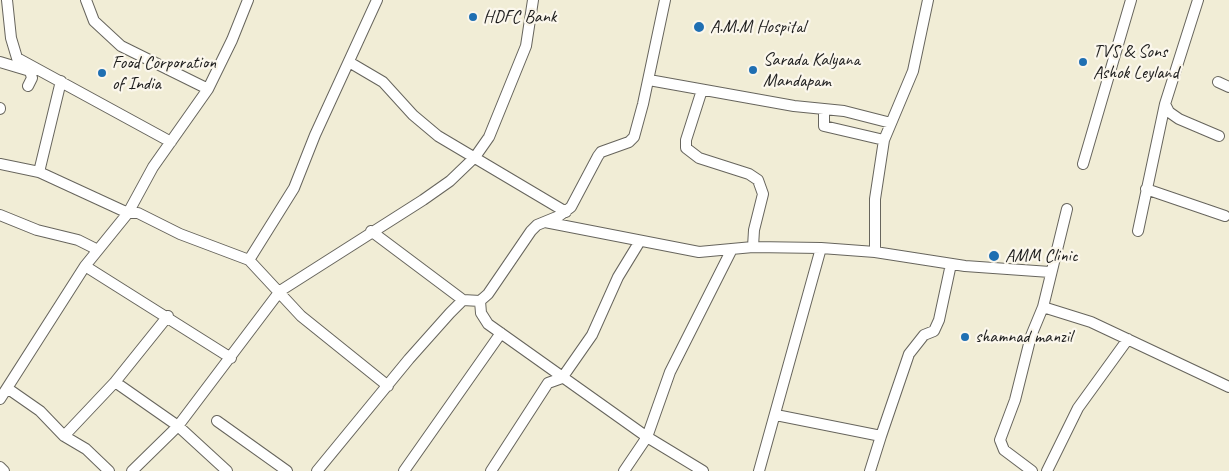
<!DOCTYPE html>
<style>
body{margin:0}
canvas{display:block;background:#f1edd6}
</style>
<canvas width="1229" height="471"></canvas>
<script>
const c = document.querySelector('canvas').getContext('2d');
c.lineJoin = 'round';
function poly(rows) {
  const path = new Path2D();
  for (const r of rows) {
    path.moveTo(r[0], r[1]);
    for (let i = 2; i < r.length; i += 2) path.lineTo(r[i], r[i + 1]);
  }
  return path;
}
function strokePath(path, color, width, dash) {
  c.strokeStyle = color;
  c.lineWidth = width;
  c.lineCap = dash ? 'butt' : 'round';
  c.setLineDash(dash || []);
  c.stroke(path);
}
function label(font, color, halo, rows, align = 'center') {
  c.font = font + ' Caveat,sans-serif';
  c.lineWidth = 4.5;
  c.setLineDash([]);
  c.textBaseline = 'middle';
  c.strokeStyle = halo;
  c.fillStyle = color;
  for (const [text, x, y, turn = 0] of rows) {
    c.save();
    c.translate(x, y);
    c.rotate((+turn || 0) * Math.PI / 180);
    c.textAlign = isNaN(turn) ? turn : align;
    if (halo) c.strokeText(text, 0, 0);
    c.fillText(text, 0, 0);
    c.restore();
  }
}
const minor = poly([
 [7,0,11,38,17,58,171,142],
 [86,0,94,21,121,46,208,89],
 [0,62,30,71,32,78,28,86],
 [349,62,383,82,413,115,438,136,566,212],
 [649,80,794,106,844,111,891,123],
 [1218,82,1229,87],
 [702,90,686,140,686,148,699,158,749,174,758,180,763,194,754,230,753,247],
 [1165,104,1169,112,1179,119,1219,136],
 [0,109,0,108],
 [824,112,824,126,884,140],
 [0,164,39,172,128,213,138,213,180,234,249,260,301,316,388,386],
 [1083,164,1131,0],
 [39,172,61,81],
 [1146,189,1225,216],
 [0,215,37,230,78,240,96,249],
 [545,222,699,252,753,247,821,248,875,252,965,266,1050,272],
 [371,231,463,300],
 [1138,231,1165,104,1198,0],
 [875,252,875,199,884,140,913,71,928,0],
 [249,260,294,188,315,135,377,0],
 [85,266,231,358],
 [480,301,481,313,488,324,647,437,703,471],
 [1043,307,1091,322,1229,387],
 [115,382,178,426,227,471],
 [7,388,40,411,64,436,86,449,109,471],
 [0,399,85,266,128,213,153,167,208,89,232,40,248,0],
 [776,415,881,436,909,354,924,335,934,331,939,320,951,264],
 [217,421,287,471],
 [64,436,115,382,168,316],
 [0,467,4,471],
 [132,471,178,426,280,291,423,200,450,181,475,157,489,137,526,46,533,0],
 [317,471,409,359,450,313,463,300,480,301,488,294,531,231,537,225,559,216,571,207,598,156,601,152,629,142,634,137,643,104,665,0],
 [404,471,501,333],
 [491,471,548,383,562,378,592,335,618,277,640,241],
 [624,471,647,437,670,372,731,251],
 [759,471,821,248],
 [870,471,881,436],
 [1032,471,1004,450,1000,440,1015,400,1031,336,1043,307,1067,209],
 [1047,471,1078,408,1128,339]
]);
strokePath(minor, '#67655d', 12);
strokePath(minor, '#fff', 10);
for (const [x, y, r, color] of [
 [473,17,5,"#1f6fb2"],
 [699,27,6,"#1f6fb2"],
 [1083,62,5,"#1f6fb2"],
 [753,70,5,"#1f6fb2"],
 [102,73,5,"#1f6fb2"],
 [994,256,6,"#1f6fb2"],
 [965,337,5,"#1f6fb2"]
]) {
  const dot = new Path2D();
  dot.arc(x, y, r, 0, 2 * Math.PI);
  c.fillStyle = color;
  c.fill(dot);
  strokePath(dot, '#fbf7ec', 2);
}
label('18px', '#1c1c1c', '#fbf7ec', [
 ["HDFC Bank",483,17],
 ["A.M.M Hospital",710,27],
 ["TVS & Sons",1093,52],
 ["Ashok Leyland",1093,73],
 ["Sarada Kalyana",763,60],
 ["Mandapam",763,81],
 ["Food Corporation",112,63],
 ["of India",112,84],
 ["AMM Clinic",1005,256],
 ["shamnad manzil",975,337]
], 'left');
</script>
